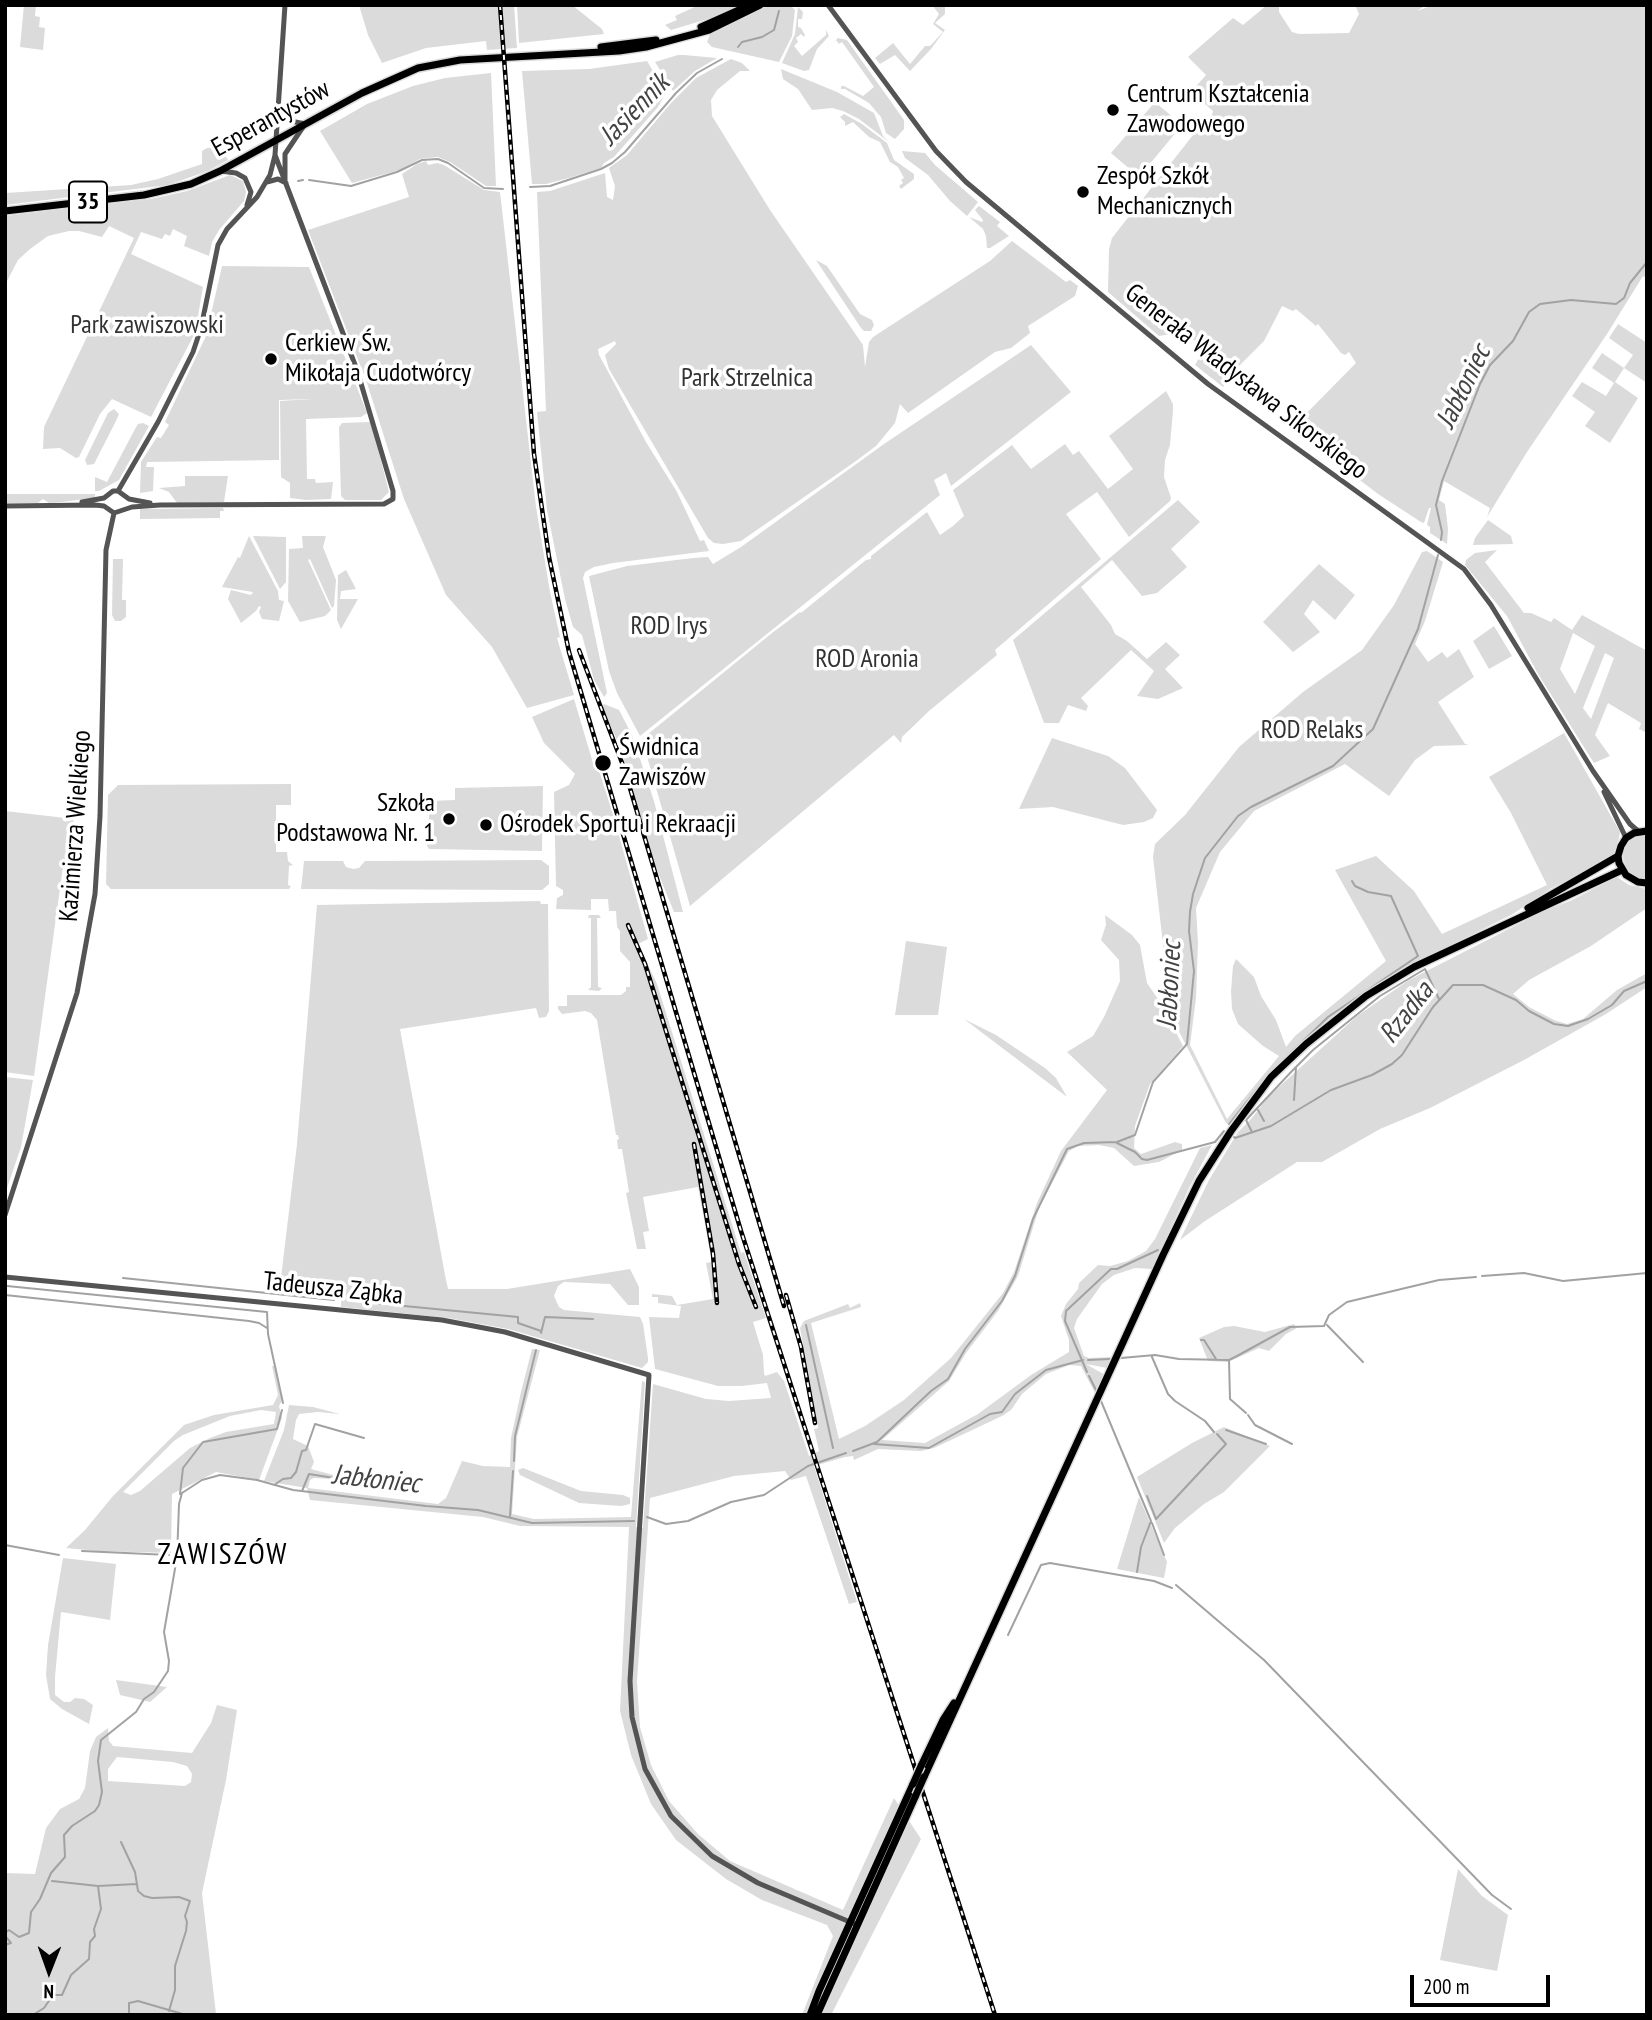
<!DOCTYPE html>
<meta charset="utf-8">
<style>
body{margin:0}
#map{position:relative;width:1652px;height:2020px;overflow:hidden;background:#fff;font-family:"PT Sans Narrow",sans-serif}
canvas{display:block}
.frame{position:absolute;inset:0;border:7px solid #000;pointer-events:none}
.north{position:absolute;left:14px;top:1936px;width:70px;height:70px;-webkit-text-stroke:5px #fff;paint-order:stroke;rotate:181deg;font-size:19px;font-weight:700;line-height:28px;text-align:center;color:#000}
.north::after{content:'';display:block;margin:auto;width:24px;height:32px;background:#000;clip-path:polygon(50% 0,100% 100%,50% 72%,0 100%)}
.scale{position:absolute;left:1410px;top:1975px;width:140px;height:32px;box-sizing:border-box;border:4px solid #000;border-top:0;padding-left:9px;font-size:21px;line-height:24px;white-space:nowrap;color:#000;-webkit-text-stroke:5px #fff;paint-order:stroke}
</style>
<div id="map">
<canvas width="1652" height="2020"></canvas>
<div class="frame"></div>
<div class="north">N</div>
<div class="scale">200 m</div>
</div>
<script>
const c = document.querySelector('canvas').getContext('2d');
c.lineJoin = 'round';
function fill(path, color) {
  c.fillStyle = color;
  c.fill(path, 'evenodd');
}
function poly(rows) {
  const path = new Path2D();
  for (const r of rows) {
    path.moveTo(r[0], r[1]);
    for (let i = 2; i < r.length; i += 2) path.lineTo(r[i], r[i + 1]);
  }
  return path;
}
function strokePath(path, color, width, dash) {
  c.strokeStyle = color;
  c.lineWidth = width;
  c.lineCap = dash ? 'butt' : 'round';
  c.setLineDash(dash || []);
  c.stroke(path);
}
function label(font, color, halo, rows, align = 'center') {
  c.font = font + ' "PT Sans Narrow",sans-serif';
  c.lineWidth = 7;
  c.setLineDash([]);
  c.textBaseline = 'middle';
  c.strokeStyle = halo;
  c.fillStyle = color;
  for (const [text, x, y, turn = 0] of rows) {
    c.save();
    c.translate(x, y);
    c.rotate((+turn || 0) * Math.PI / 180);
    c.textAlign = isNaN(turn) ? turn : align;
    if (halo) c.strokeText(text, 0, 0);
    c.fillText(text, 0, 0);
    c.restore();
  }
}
fill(poly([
 [24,5,36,5,35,16,40,17,39,27,45,28,43,50,20,47],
 [359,5,514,5,517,48,487,50,486,41,426,48,382,63,368,35],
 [517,5,572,5,602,29,604,34,519,43],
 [699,5,739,5,714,17,671,30,665,25,677,20,675,16],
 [768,5,790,5,795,10,792,36,779,62,712,47,707,42,711,32,747,17],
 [932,5,945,6,945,14,935,23,945,30,931,49,910,71,895,55,880,64,875,58,893,43,910,64,925,46,930,46,943,32,933,24,939,14],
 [1267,5,1279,5,1279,12,1292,32,1299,34,1349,33,1359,14,1355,5,1426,5,1417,11,1433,5,1647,5,1647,278,1643,276,1607,334,1527,452,1487,517,1490,508,1444,481,1439,500,1445,504,1448,529,1447,544,1430,533,1430,527,1427,525,1431,508,1429,508,1424,523,1421,522,1378,494,1292,428,1356,363,1349,352,1345,355,1341,353,1318,324,1316,326,1296,309,1293,311,1282,306,1264,341,1239,366,1223,387,1195,365,1201,354,1198,343,1182,332,1159,336,1108,292,1109,249,1112,238,1193,135,1211,118,1213,111,1191,92,1206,75,1188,57,1233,18,1243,25],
 [798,7,803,12,802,19,798,19,798,27,801,28,805,35,804,37,801,34,796,38,798,42,794,46,802,56,826,35,826,30,829,36,817,49,809,70,804,71,782,63,795,34],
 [838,38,847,40,904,120,904,129,895,139,886,133,881,117,869,103,845,89,841,89,841,86,844,86,863,96,874,87,842,42,839,44,836,40,820,54],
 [678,55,684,55,717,58,695,71,673,91,655,62],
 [731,59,742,63,750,71,740,71,717,90,711,100,712,116,770,210,863,345,865,367,869,342,873,337,990,261,1012,241,1066,282,1070,280,1078,286,1075,296,1028,326,1030,333,1011,348,995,352,908,413,900,404,895,423,876,446,856,461,741,541,723,544,714,543,708,538,609,369,605,355,616,344,615,341,598,349,599,355,646,442,677,492,700,541,704,540,709,551,613,563,594,567,585,572,583,578,607,693,604,697,594,680,582,635,573,627,565,599,547,510,537,412,546,411,537,192,550,191,605,173,607,197,613,200,615,186,609,168,627,155,671,103,696,78],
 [647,61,666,93,658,107,614,157,604,163,601,168,569,178,546,184,532,184,522,71,589,69],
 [781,69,837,92,874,113,883,136,889,142,859,119,843,111,832,108,812,110,798,89,783,79],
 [491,73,496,186,486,186,450,162,438,157,420,159,400,170,352,183,320,131,367,104,413,86,445,78],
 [1155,102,1182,125,1139,177,1111,153],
 [844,114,862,124,887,143,894,160,914,174,914,179,901,189,899,186,903,183,901,180,904,178,898,167,890,162,880,142,869,137,853,122,845,126,845,122,840,117],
 [231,147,237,151,225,155,228,160,208,171,168,185,5,205,5,193,131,185,158,179,202,164,202,151,207,148],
 [902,151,925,153,935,165,978,202,967,216,950,201,928,175,905,158],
 [426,161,428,165,437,163,444,165,484,190,500,192,536,507,550,592,560,637,557,638,574,695,527,708,492,647,446,595,404,499,366,380,308,230,409,197,402,174,417,164],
 [230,175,243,181,246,192,244,201,219,230,212,242,209,256,184,246,187,236,173,229,170,236,165,234,162,239,141,232,131,254,203,287,195,333,151,417,112,399,100,414,79,457,76,458,60,448,43,449,44,427,134,238,109,226,102,237,79,231,69,231,48,236,30,249,18,260,5,285,5,216,151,199,187,191],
 [979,206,1000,222,997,226,1009,236,990,248,987,248,986,236,983,229,969,217,982,222,983,220,975,210],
 [816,260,827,266,860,314,872,320,874,325,871,331,864,331,861,328],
 [222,266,309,267,367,413,361,417,306,419,307,479,315,479,316,483,333,482,331,499,306,500,290,498,290,483,281,477,280,401,312,399,279,400,279,460,147,462,146,467,154,467,153,491,140,493,141,462,157,437,161,438,169,425,165,422,206,336],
 [1618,324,1647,343,1647,383,1624,368,1615,382,1638,398,1610,443,1585,426,1595,412,1572,396,1582,382,1606,396,1614,383,1592,368,1602,353,1624,368,1633,355,1609,338],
 [1031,345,1071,392,951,486,946,473,934,480,940,495,640,736,617,693,609,671,589,576,627,566,693,558,708,557,713,564,741,547,884,444],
 [1166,391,1173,404,1173,411,1170,445,1165,460,1164,477,1171,498,1170,501,1129,537,1097,492,1066,514,1101,559,995,650,997,655,929,711,902,737,901,743,894,735,690,906,642,739,772,633,800,612,801,613,866,560,871,559,871,556,927,512,940,535,953,526,964,516,953,490,1012,445,1031,469,1065,444,1073,455,1079,451,1108,489,1133,469,1109,436],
 [114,409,119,414,116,421,94,464,87,465,85,460,108,413],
 [371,422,389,492,381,500,345,500,341,496,339,427,342,423],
 [143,423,149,426,119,480,99,491,95,491,95,477,107,482,135,429,138,424],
 [185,476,228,476,224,502,177,503,169,492,159,488,185,486],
 [5,494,95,494,95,498,61,502,49,503,43,499,38,503,5,503],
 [1178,500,1200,522,1171,549,1187,567,1157,593,1142,596,1112,560,1081,587,1111,625,1115,634,1127,641,1147,659,1166,642,1180,655,1165,669,1183,688,1158,699,1137,696,1154,671,1131,650,1081,698,1088,706,1086,711,1068,705,1059,723,1044,723,1013,640],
 [223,508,224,511,220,511,220,518,140,519,140,509],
 [1488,520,1511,536,1513,544,1473,545,1475,538],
 [249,536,278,591,279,600,284,601,279,621,262,619,259,612,261,607,259,606,256,611,241,623,228,599,231,590,251,595,253,592,222,587,238,557,240,558],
 [253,536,286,537,286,582,280,589],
 [302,536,326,536,323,547,336,580,334,606,332,608,310,559,308,560,331,610,325,616,300,622,288,601,289,549,303,548],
 [1497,550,1485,562,1524,613,1531,613,1551,622,1554,618,1572,630,1582,615,1647,651,1647,733,1639,729,1641,723,1608,703,1595,735,1610,756,1594,763,1538,674,1507,616,1465,565,1466,560,1475,553],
 [1573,633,1595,646,1575,694,1560,669],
 [1605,653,1614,658,1591,719,1583,708],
 [1427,551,1443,562,1425,621,1415,644,1428,662,1442,652,1447,658,1459,649,1474,677,1438,702,1465,744,1469,745,1434,746,1415,760,1389,796,1345,764,1254,811,1220,852,1196,908,1198,943,1196,998,1190,1045,1227,1119,1279,1056,1263,1046,1238,1024,1232,1009,1231,991,1233,966,1236,959,1254,977,1261,996,1276,1020,1286,1047,1295,1036,1386,961,1335,870,1376,856,1414,891,1442,934,1547,885,1511,813,1489,777,1564,733,1620,832,1619,838,1612,857,1550,889,1513,914,1413,964,1278,1067,1231,1126,1226,1123,1167,1008,1164,953,1153,857,1155,844,1185,815,1239,747,1303,692,1362,650,1394,605,1422,552],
 [113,559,123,559,122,600,126,600,126,617,121,621,115,621,112,615],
 [1319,564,1355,595,1335,620,1313,600,1304,614,1320,632,1293,652,1263,622],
 [346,570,356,589,341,591,340,599,358,599,341,629,337,620,338,575],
 [1494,626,1512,656,1489,669,1473,641],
 [574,699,593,763,597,764,614,818,648,939,638,944,657,984,741,1253,744,1252,766,1318,753,1322,763,1355,764,1373,765,1376,777,1372,784,1381,809,1456,819,1451,814,1429,818,1428,800,1328,804,1321,848,1304,850,1308,860,1303,861,1307,811,1323,839,1439,865,1426,904,1400,951,1358,1003,1293,1014,1272,1037,1203,1061,1151,1107,1090,1067,1052,1093,1036,1104,1017,1120,981,1119,960,1101,940,1106,925,1105,915,1132,935,1140,945,1147,983,1162,1005,1183,1046,1150,1084,1135,1126,1134,1148,1141,1154,1175,1142,1182,1144,1182,1150,1159,1162,1134,1166,1114,1148,1099,1145,1078,1146,1069,1151,1039,1208,1018,1276,998,1311,966,1353,949,1381,882,1440,925,1443,978,1414,1031,1375,1069,1352,1069,1340,1061,1316,1066,1304,1078,1289,1079,1283,1098,1265,1110,1266,1128,1261,1146,1251,1155,1239,1200,1148,1212,1145,1189,1188,1152,1269,1135,1268,1114,1275,1102,1284,1077,1319,1074,1328,1084,1356,1089,1358,1113,1357,1107,1368,1086,1364,1105,1375,1096,1395,1081,1366,1069,1365,1046,1374,1022,1394,1011,1410,1002,1416,934,1448,921,1451,878,1449,854,1460,853,1456,845,1457,814,1466,857,1602,849,1604,806,1476,791,1480,785,1471,734,1476,650,1498,637,1681,640,1727,651,1765,669,1801,698,1834,730,1861,843,1910,894,1798,921,1839,831,2015,802,2015,833,1936,827,1925,762,1900,726,1879,676,1840,651,1804,631,1755,620,1711,629,1527,520,1526,483,1517,310,1500,307,1488,264,1481,284,1430,289,1405,313,1407,340,1414,318,1412,299,1414,296,1420,293,1439,308,1446,314,1462,311,1469,352,1480,314,1478,310,1480,308,1488,438,1504,446,1498,462,1461,483,1466,510,1467,511,1438,521,1392,532,1349,540,1350,517,1437,512,1514,534,1519,631,1517,642,1381,645,1382,636,1527,643,1528,653,1384,706,1399,729,1401,771,1398,767,1383,742,1386,718,1386,655,1369,649,1317,679,1318,681,1306,658,1303,658,1297,652,1297,652,1294,672,1296,677,1305,713,1299,706,1263,712,1262,698,1187,643,1197,649,1231,643,1232,646,1249,637,1249,626,1193,629,1192,622,1149,618,1149,617,1140,619,1139,618,1135,616,1135,597,1020,591,1013,585,1011,562,1014,558,1009,558,1006,567,1006,567,995,621,995,626,991,626,987,630,987,630,962,620,951,620,931,617,927,616,911,609,911,608,899,591,899,591,910,556,909,557,898,563,895,563,890,556,886,554,792,569,785,575,774,544,743,532,717],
 [604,704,619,710,632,735,654,801,683,912,674,912,654,863,620,747,602,707],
 [1052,738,1108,756,1125,768,1157,810,1153,818,1144,822,1123,825,1053,807,1019,809],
 [291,784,291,805,276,805,276,852,287,852,288,861,293,865,289,866,288,885,291,886,289,889,111,889,106,884,108,795,118,785],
 [543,786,542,851,429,849,427,846,430,801,455,800,455,788],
 [5,811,74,819,67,860,63,867,34,1076,5,1072],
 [1647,834,1647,879,1639,878,1626,869,1623,856,1624,849,1633,837],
 [541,860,549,866,549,884,542,890,301,889,304,861,343,861,346,867,353,869,359,868,365,861],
 [1617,877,1629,885,1647,889,1647,908,1591,946,1529,980,1513,994,1529,1007,1554,1020,1567,1024,1583,1019,1617,990,1647,973,1647,987,1606,1014,1524,1060,1430,1108,1380,1129,1322,1162,1297,1162,1205,1221,1180,1240,1209,1180,1238,1132,1251,1119,1269,1096,1357,1016,1409,980,1546,910,1570,901],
 [540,901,541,904,548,904,549,1011,546,1017,539,1018,536,1008,400,1029,445,1275,448,1289,507,1289,630,1269,639,1287,639,1305,628,1305,610,1284,564,1282,558,1286,554,1296,559,1307,564,1310,640,1317,643,1324,648,1358,648,1362,642,1368,508,1329,448,1318,341,1307,341,1293,280,1286,297,1144,317,905],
 [589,915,599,915,601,918,597,918,598,987,602,988,599,991,588,990,591,987,591,918,588,918],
 [906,941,947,947,938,1015,895,1015],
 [964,1019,996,1035,1045,1068,1056,1078,1067,1097],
 [5,1077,33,1080,21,1147,5,1194],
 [1294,1324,1297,1328,1286,1334,1269,1351,1259,1348,1228,1362,1208,1361,1199,1338,1224,1327,1234,1326,1265,1332],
 [272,1366,276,1366,282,1401,279,1406,282,1418,259,1480,216,1472,172,1494,171,1553,97,1551,66,1548,85,1530,113,1496,184,1425,214,1415,273,1405,278,1395],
 [261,1410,276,1412,274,1424,226,1432,210,1438,190,1448,140,1491,131,1495,123,1492,174,1441,183,1435,230,1416],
 [1224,1427,1270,1446,1224,1492,1204,1504,1175,1528,1164,1543,1137,1477,1192,1443],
 [523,1468,581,1491,623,1495,630,1498,630,1504,621,1506,579,1503,520,1475,518,1470],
 [1139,1497,1167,1562,1164,1578,1117,1569],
 [63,1558,116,1564,110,1620,61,1612,55,1677,55,1695,64,1702,70,1702,75,1698,84,1699,93,1705,89,1724,62,1709,50,1699,46,1675,48,1645],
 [116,1680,167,1687,150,1702,120,1695],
 [217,1705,237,1710,226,1780,202,1893,216,2014,5,2015,5,1873,35,1874,46,1828,60,1809,79,1799,85,1788,90,1751,96,1737,108,1728,109,1741,113,1746,192,1753,211,1723],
 [117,1757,173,1762,187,1766,192,1774,191,1782,185,1786,108,1781,108,1769],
 [1458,1869,1482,1896,1508,1915,1497,1971,1440,1960]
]), '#dbdbdb');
strokePath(poly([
 [738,47,742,42,762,37,774,30,779,11],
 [309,180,351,186,397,172,422,160,438,159,448,163,484,188,503,189],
 [298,181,303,180],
 [530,187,550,186,601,169,612,163,625,152,676,93,697,73,722,59],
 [5,222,6,222],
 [1441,540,1442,532,1436,505,1442,481,1480,384,1490,365,1513,341,1529,312,1540,304,1571,300,1616,304,1624,298,1630,283,1647,262],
 [1271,1072,1328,1017,1418,956,1391,896,1368,892,1355,886,1352,881],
 [1294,1100,1296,1067],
 [1258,1110,1264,1121],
 [1229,1124,1265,1079],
 [1252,1132,1246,1120,1292,1071,1313,1050,1380,996,1425,969,1439,999],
 [1234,1137,1235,1138,1271,1126,1331,1090,1372,1075,1392,1064,1402,1055,1433,1007,1453,985,1483,985,1516,1000,1529,1011,1554,1024,1568,1026,1588,1019,1612,1005,1624,991,1647,981],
 [1117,1143,1135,1152,1142,1159,1147,1160,1215,1142,1224,1131],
 [1482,1276,1524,1273,1563,1281,1647,1273],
 [123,1278,334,1300],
 [7,1286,267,1312,268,1334,283,1403],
 [5,1295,249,1321,259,1323,267,1328],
 [363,1302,518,1317,518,1323,541,1331],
 [806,1325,833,1448],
 [1327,1325,1363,1362],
 [541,1333,545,1317,593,1319],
 [1201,1340,1204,1340,1216,1359],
 [1152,1357,1168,1394,1175,1401,1205,1421,1214,1432],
 [1121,1358,1155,1355,1179,1359,1228,1360],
 [1088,1360,1110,1359],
 [1087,1372,1065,1321,1066,1311,1111,1269,1117,1269,1158,1250],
 [1089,1376,1096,1390],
 [1101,1401,1151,1521,1141,1547,1137,1572],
 [1246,1413,1230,1399,1229,1360,1237,1356,1290,1327,1324,1326,1329,1315,1347,1302,1439,1280,1476,1277],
 [1248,1415,1255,1425,1292,1444],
 [1226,1430,1266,1444],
 [874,1444,929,1448,990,1414,1002,1412,1015,1394,1046,1370,1083,1360],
 [853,1451,877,1442,931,1391,948,1379,965,1349,1002,1301,1015,1276,1033,1219,1067,1149,1084,1143,1117,1142,1135,1135,1153,1082,1187,1044,1194,971,1189,931,1190,912,1193,894,1205,858,1238,816,1251,807,1333,766,1373,729,1418,629,1438,555],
 [514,1461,515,1436,536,1350],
 [274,1485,283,1479,291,1478,296,1472,302,1451,306,1450,315,1424,364,1438],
 [302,1491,309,1474,353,1481],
 [180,1494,183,1468,203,1442,277,1429,282,1410],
 [1147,1496,1156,1519,1226,1444,1217,1434],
 [510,1516,513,1471],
 [647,1517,666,1524,688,1521,731,1502,764,1495,808,1466,846,1453],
 [1152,1523,1164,1555],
 [5,1545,59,1555],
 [82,1551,169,1555],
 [177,1558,179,1504,182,1493,202,1480,220,1475,257,1480,293,1490,426,1506,478,1510,532,1523,634,1521],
 [1176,1585,1264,1660,1492,1895,1511,1909],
 [1008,1635,1041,1565,1050,1563,1154,1581,1172,1588],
 [121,1842,135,1872,138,1891,144,1896,152,1898,179,1897,190,1901,185,1916,187,1922,186,1931,175,1966,175,1990,169,2011],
 [52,1881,98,1886,136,1884],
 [5,1945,11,1943,6,1937,6,1932,9,1930,19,1937,29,1933,31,1912,40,1899,51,1873,65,1857,64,1835,72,1826,95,1811,99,1805,102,1792,98,1761,101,1740,136,1712,144,1699,154,1692,168,1671,169,1661,164,1632,176,1563],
 [33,2015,44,2008,53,1995,62,1995,71,1975,89,1959,90,1942,95,1936,94,1929,101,1909,98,1886],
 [129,2015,129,2003,138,2001,186,2015]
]), '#a2a2a2', 2);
const primary = poly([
 [701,27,750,5],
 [601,47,656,40],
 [5,211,144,195,191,184,220,171,362,93,418,68,460,60,619,51,646,47,709,30,760,5],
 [1647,831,1634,833,1626,838,1621,846,1618,856,1619,863,1626,875,1638,882,1647,883],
 [1528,908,1618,856],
 [921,1766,943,1720,954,1703],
 [924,1777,1163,1255,1199,1181,1231,1131,1271,1077,1306,1044,1366,996,1414,967,1622,870],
 [810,2015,819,1991,913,1784],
 [817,2015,916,1795]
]);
strokePath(primary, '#dbdbdb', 10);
strokePath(poly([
 [828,5,936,151,966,182,1208,384,1464,569,1491,605,1593,771,1630,824,1638,831],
 [277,111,286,120,305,124,285,154,285,180],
 [220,171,236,173,245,178,251,192,247,205],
 [267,182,278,179,286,183],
 [118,491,158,422,193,352,201,328,218,245,227,229,257,197,270,175,275,155,285,5],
 [118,491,129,499,150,503],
 [82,502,104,498,113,491,118,491],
 [5,506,95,505,104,506,114,513],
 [114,513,132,507,160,505,384,504,393,499,393,491,357,370,275,155],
 [1604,792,1626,838],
 [5,1215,77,993,95,894,100,816,106,550,114,513],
 [5,1277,442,1320,505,1332,649,1375,630,1681,632,1717,645,1769,671,1816,712,1856,758,1883,857,1925]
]), '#545454', 5);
strokePath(primary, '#000', 7);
const rail = poly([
 [500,5,534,454,549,557,569,652,741,1231,995,2015],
 [579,650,624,768,784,1306],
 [628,925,645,964,739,1264,756,1307],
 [694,1144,713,1254,717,1303],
 [786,1295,801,1347,815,1423]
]);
strokePath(rail, '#000', 4.5);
strokePath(rail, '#fff', 2, [5]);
const primaryBridge = poly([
 [913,1784,921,1766],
 [916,1795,924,1777]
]);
strokePath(primaryBridge, '#dbdbdb', 10, []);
strokePath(primaryBridge, '#000', 7);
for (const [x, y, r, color] of [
 [1113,110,7,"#000"],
 [1083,192,7,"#000"],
 [271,359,7,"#000"],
 [603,763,9,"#000"],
 [449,819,7,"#000"],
 [486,825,7,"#000"]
]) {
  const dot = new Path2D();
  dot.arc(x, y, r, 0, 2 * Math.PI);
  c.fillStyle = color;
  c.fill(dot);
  strokePath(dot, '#fff', 2.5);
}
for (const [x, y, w] of [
 [88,202,38]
]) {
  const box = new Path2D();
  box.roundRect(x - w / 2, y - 20.5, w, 41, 5);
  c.fillStyle = '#fff';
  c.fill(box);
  strokePath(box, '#000', 2);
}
label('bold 24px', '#000', null, [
 ["35",88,202]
]);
label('26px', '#000', '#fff', [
 ["Centrum Kształcenia",1127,95],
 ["Zawodowego",1127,125],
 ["Zespół Szkół",1097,177],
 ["Mechanicznych",1097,207],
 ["Cerkiew Św.",285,344],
 ["Mikołaja Cudotwórcy",285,374],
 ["Świdnica",619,748],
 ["Zawiszów",619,778],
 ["Szkoła",435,804,"right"],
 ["Podstawowa Nr. 1",435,834,"right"],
 ["Ośrodek Sportu i Rekraacji",500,825]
], 'left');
label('26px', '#000', '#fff', [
 ["Esperantystów",271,119,-29],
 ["Generała Władysława Sikorskiego",1246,382,38],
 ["Kazimierza Wielkiego",76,826,-86],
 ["Tadeusza Ząbka",333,1289,6]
]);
label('26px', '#323232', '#fff', [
 ["Park zawiszowski",147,326],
 ["Park Strzelnica",747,379],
 ["ROD Irys",669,627],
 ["ROD Aronia",867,660],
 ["ROD Relaks",1312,731]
]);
label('italic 28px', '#434343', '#fff', [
 ["Jasiennik",635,110,-46],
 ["Jabłoniec",1464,387,-64],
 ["Jabłoniec",1170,985,-87],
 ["Rzadka",1407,1013,-52],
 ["Jabłoniec",376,1480,6]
]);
c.letterSpacing = '2px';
label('30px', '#000', '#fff', [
 ["ZAWISZÓW",223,1555]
]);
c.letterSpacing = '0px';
</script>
